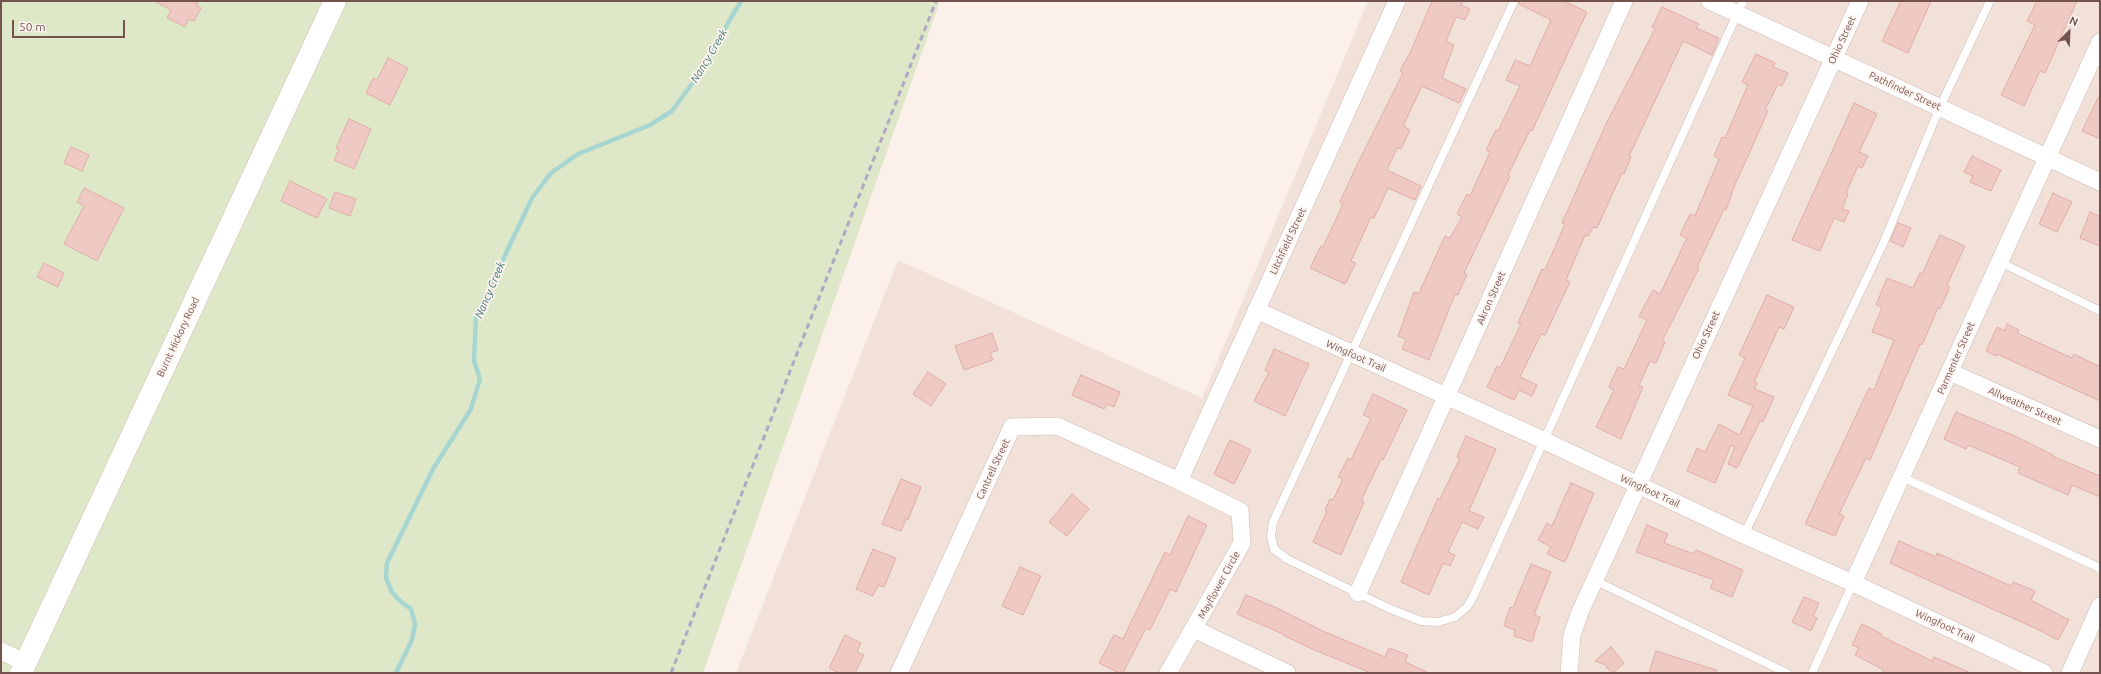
<!DOCTYPE html>
<style>
body{margin:0}
#map{position:relative;width:2101px;height:674px;overflow:hidden;background:#fbf0ea;font-family:Ubuntu,sans-serif}
canvas{display:block}
.frame{position:absolute;inset:0;border:2px solid #74534f;pointer-events:none}
.north{position:absolute;left:2049px;top:12px;width:40px;height:40px;-webkit-text-stroke:3px #fef5f1;paint-order:stroke;rotate:24deg;font-size:11px;font-weight:700;line-height:16px;text-align:center;color:#74534f}
.north::after{content:'';display:block;margin:auto;width:14px;height:18px;background:#74534f;clip-path:polygon(50% 0,100% 100%,50% 72%,0 100%)}
.scale{position:absolute;left:12px;top:20px;width:113px;height:18px;box-sizing:border-box;border:2px solid #74534f;border-top:0;padding-left:5px;font-size:12px;line-height:14px;white-space:nowrap;color:#74534f;-webkit-text-stroke:3px #fef5f1;paint-order:stroke}
</style>
<div id="map">
<canvas width="2101" height="674"></canvas>
<div class="frame"></div>
<div class="north">N</div>
<div class="scale">50 m</div>
</div>
<script>
const c = document.querySelector('canvas').getContext('2d');
c.lineJoin = 'round';
function fill(path, color) {
  c.fillStyle = color;
  c.fill(path, 'evenodd');
}
function poly(rows) {
  const path = new Path2D();
  for (const r of rows) {
    path.moveTo(r[0], r[1]);
    for (let i = 2; i < r.length; i += 2) path.lineTo(r[i], r[i + 1]);
  }
  return path;
}
function strokePath(path, color, width, dash) {
  c.strokeStyle = color;
  c.lineWidth = width;
  c.lineCap = dash ? 'butt' : 'round';
  c.setLineDash(dash || []);
  c.stroke(path);
}
function label(font, color, halo, rows, align = 'center') {
  c.font = font + ' Ubuntu,sans-serif';
  c.lineWidth = 3.5;
  c.setLineDash([]);
  c.textBaseline = 'middle';
  c.strokeStyle = halo;
  c.fillStyle = color;
  for (const [text, x, y, turn = 0] of rows) {
    c.save();
    c.translate(x, y);
    c.rotate((+turn || 0) * Math.PI / 180);
    c.textAlign = isNaN(turn) ? turn : align;
    if (halo) c.strokeText(text, 0, 0);
    c.fillText(text, 0, 0);
    c.restore();
  }
}
fill(poly([
 [1368,1,2100,1,2100,673,736,673,898,260,1202,398]
]), '#f2e1d9');
fill(poly([
 [1,1,940,1,703,673,1,673]
]), '#dee8c9');
strokePath(poly([
 [396,673,412,640,415,624,411,609,401,602,392,592,386,578,387,563,433,469,471,409,480,379,474,361,476,317,532,198,551,173,578,154,650,125,672,111,694,81,741,1]
]), '#a7d5d0', 4.5);
const building = poly([
 [154,1,198,1,196,5,201,8,194,21,189,19,185,27,167,18,171,10,154,1],
 [1432,1,1463,1,1461,5,1470,9,1465,20,1456,17,1446,41,1454,45,1442,78,1466,89,1459,103,1422,86,1403,126,1410,130,1401,149,1397,148,1387,170,1421,186,1415,200,1388,188,1374,218,1371,217,1351,261,1356,263,1345,284,1310,268,1321,246,1323,247,1343,204,1340,202,1355,169,1403,73,1400,71,1411,51,1432,1],
 [1519,1,1564,1,1587,12,1532,131,1530,130,1508,175,1510,176,1464,273,1467,274,1458,295,1455,294,1429,360,1402,349,1406,339,1398,336,1414,292,1419,293,1445,236,1450,238,1462,217,1457,214,1467,194,1470,196,1490,152,1486,150,1496,130,1498,131,1520,86,1506,80,1515,60,1530,66,1551,20,1519,4,1519,1],
 [1901,1,1931,1,1908,53,1882,41,1901,1],
 [2037,1,2077,1,2045,73,2040,71,2024,106,2001,95,2035,25,2027,21,2037,1],
 [1662,7,1699,24,1696,28,1719,38,1712,55,1683,41,1629,156,1631,157,1624,174,1622,173,1597,228,1593,227,1588,236,1585,235,1566,280,1570,282,1545,335,1541,334,1520,377,1537,385,1532,396,1519,390,1514,400,1487,387,1497,366,1500,368,1521,324,1518,323,1542,269,1545,270,1565,224,1562,223,1606,124,1655,29,1652,27,1662,7],
 [1756,54,1775,63,1773,67,1788,73,1782,86,1778,84,1765,110,1768,111,1734,187,1726,210,1724,209,1697,267,1699,268,1662,341,1665,342,1656,363,1650,361,1639,385,1643,387,1621,439,1596,427,1614,390,1609,387,1618,367,1624,369,1647,320,1639,316,1653,290,1660,294,1687,238,1680,235,1690,214,1695,216,1719,159,1714,156,1722,137,1725,138,1748,85,1742,82,1756,54],
 [388,58,408,68,390,105,366,93,373,78,377,80,388,58],
 [2100,94,2100,139,2082,131,2100,94],
 [1854,103,1877,114,1859,152,1868,156,1862,168,1858,166,1846,193,1848,194,1842,209,1849,211,1844,222,1834,218,1820,251,1792,240,1854,103],
 [349,119,371,129,354,169,334,160,339,149,336,148,349,119],
 [71,147,89,155,82,171,64,163,71,147],
 [1972,156,2001,170,1991,191,1970,182,1973,176,1964,172,1972,156],
 [290,181,327,199,317,218,281,201,290,181],
 [84,188,124,208,97,261,64,244,84,206,77,202,84,188],
 [335,192,356,199,350,216,329,208,335,192],
 [2053,193,2072,202,2057,232,2039,224,2053,193],
 [2090,212,2100,216,2100,246,2080,238,2090,212],
 [1898,223,1911,228,1903,247,1890,241,1898,223],
 [1940,235,1965,246,1947,285,1950,287,1940,309,1938,308,1922,345,1920,344,1870,460,1866,458,1839,514,1844,516,1835,536,1805,524,1869,388,1874,390,1894,340,1872,332,1882,307,1876,305,1887,278,1913,288,1920,273,1922,274,1940,235],
 [44,263,64,273,58,287,37,277,44,263],
 [1767,295,1794,307,1784,329,1779,327,1754,382,1757,383,1754,389,1774,397,1763,422,1760,421,1737,468,1728,464,1735,447,1731,445,1715,483,1687,471,1697,448,1705,452,1719,424,1740,435,1753,406,1728,395,1745,358,1739,355,1767,295],
 [2007,324,2019,330,2017,333,2072,358,2074,354,2100,367,2100,401,1997,354,1996,356,1986,351,1997,327,2005,331,2007,324],
 [992,333,998,350,990,353,993,360,964,370,955,346,992,333],
 [1274,349,1309,364,1285,416,1254,401,1269,372,1265,370,1274,349],
 [928,372,946,384,931,406,913,394,928,372],
 [1081,375,1120,392,1114,407,1107,404,1104,409,1072,395,1081,375],
 [1373,394,1407,410,1383,460,1381,459,1361,501,1364,502,1341,555,1313,542,1327,511,1325,510,1330,499,1333,500,1343,479,1338,477,1348,458,1351,460,1371,418,1363,415,1373,394],
 [1956,412,2017,437,2053,455,2052,456,2100,476,2100,497,2072,485,2068,495,2018,473,2020,467,1968,445,1966,449,1944,439,1956,412],
 [1466,436,1496,449,1469,511,1484,517,1478,529,1462,522,1448,552,1455,555,1450,566,1443,563,1429,595,1401,582,1438,498,1440,499,1460,458,1457,457,1466,436],
 [1230,440,1251,450,1234,484,1214,474,1230,440],
 [901,479,921,487,908,520,906,519,901,531,882,524,901,479],
 [1571,483,1594,493,1565,562,1547,554,1551,547,1538,540,1547,523,1552,526,1571,483],
 [1072,494,1089,509,1067,536,1049,522,1072,494],
 [1188,516,1207,525,1176,592,1170,589,1150,630,1146,628,1123,673,1119,673,1099,663,1114,635,1123,639,1165,552,1170,555,1188,516],
 [1647,525,1668,534,1664,543,1694,554,1696,550,1743,570,1732,597,1710,588,1714,580,1636,552,1647,525],
 [1899,541,1936,557,1937,553,2011,586,2013,582,2035,591,2031,600,2069,620,2058,640,2037,629,1890,563,1899,541],
 [873,549,896,558,884,587,878,585,873,596,856,589,873,549],
 [1531,564,1551,572,1534,615,1540,617,1532,642,1514,636,1515,630,1504,626,1510,607,1513,608,1531,564],
 [1020,567,1041,576,1023,615,1002,606,1020,567],
 [1246,595,1277,608,1325,632,1385,657,1389,648,1408,655,1405,662,1429,673,1371,673,1312,649,1283,635,1283,634,1237,614,1246,595],
 [1804,597,1819,603,1813,616,1817,618,1811,631,1792,622,1804,597],
 [1862,624,1882,634,1881,636,1932,661,1934,657,1971,673,1882,673,1884,670,1855,655,1859,648,1852,645,1862,624],
 [845,635,861,643,857,652,864,655,855,673,839,673,829,668,845,635],
 [1611,647,1624,663,1613,673,1606,667,1606,665,1595,661,1611,647],
 [1656,651,1716,670,1716,673,1649,673,1656,651]
]);
fill(building, '#efcac4');
strokePath(building, '#e0ada6', 1);
const service = poly([
 [1514,1,1273,522,1271,536,1274,549,1287,559,1388,608,1421,621,1438,622,1455,617,1467,607,1473,597,1743,1],
 [2000,262,2100,311],
 [1902,477,2100,568],
 [1744,535,1883,244,1940,107,1990,1],
 [1594,580,1787,673],
 [1812,673,1853,583]
]);
const minor = poly([
 [1710,1,2100,182],
 [1256,310,1543,440,1744,535,1853,583,2044,673],
 [1950,372,2100,439],
 [1179,481,1397,1],
 [1853,583,2100,42],
 [1358,593,1624,1],
 [1194,629,1287,673],
 [1,651,26,663],
 [899,673,1012,427,1057,426,1179,481,1240,511,1242,543,1168,673],
 [1569,673,1572,635,1580,612,1860,1],
 [2070,673,2100,606]
]);
const secondary = poly([
 [21,673,335,1]
]);
strokePath(service, '#cfb9b3', 9);
strokePath(minor, '#cfb9b3', 18);
strokePath(secondary, '#d4b9b3', 23);
strokePath(service, '#fff', 8);
strokePath(minor, '#fff', 17);
strokePath(secondary, '#fff', 22);
strokePath(poly([
 [671,673,936,1]
]), '#b1a8c5', 3, [6, 4]);
label('10px', '#74534f', '#fef5f1', [
 ["Ohio Street",1842,40,-65],
 ["Pathfinder Street",1905,91,25],
 ["Litchfield Street",1288,241,-65],
 ["Akron Street",1491,298,-66],
 ["Ohio Street",1706,335,-65],
 ["Burnt Hickory Road",178,337,-65],
 ["Wingfoot Trail",1356,356,24],
 ["Parmenter Street",1956,358,-66],
 ["Allweather Street",2025,406,24],
 ["Cantrell Street",993,469,-65],
 ["Wingfoot Trail",1650,491,25],
 ["Mayflower Circle",1219,585,-61],
 ["Wingfoot Trail",1945,626,25]
]);
label('italic 11px', '#437873', '#fef5f1', [
 ["Nancy Creek",709,56,-59],
 ["Nancy Creek",490,290,-67]
]);
</script>
